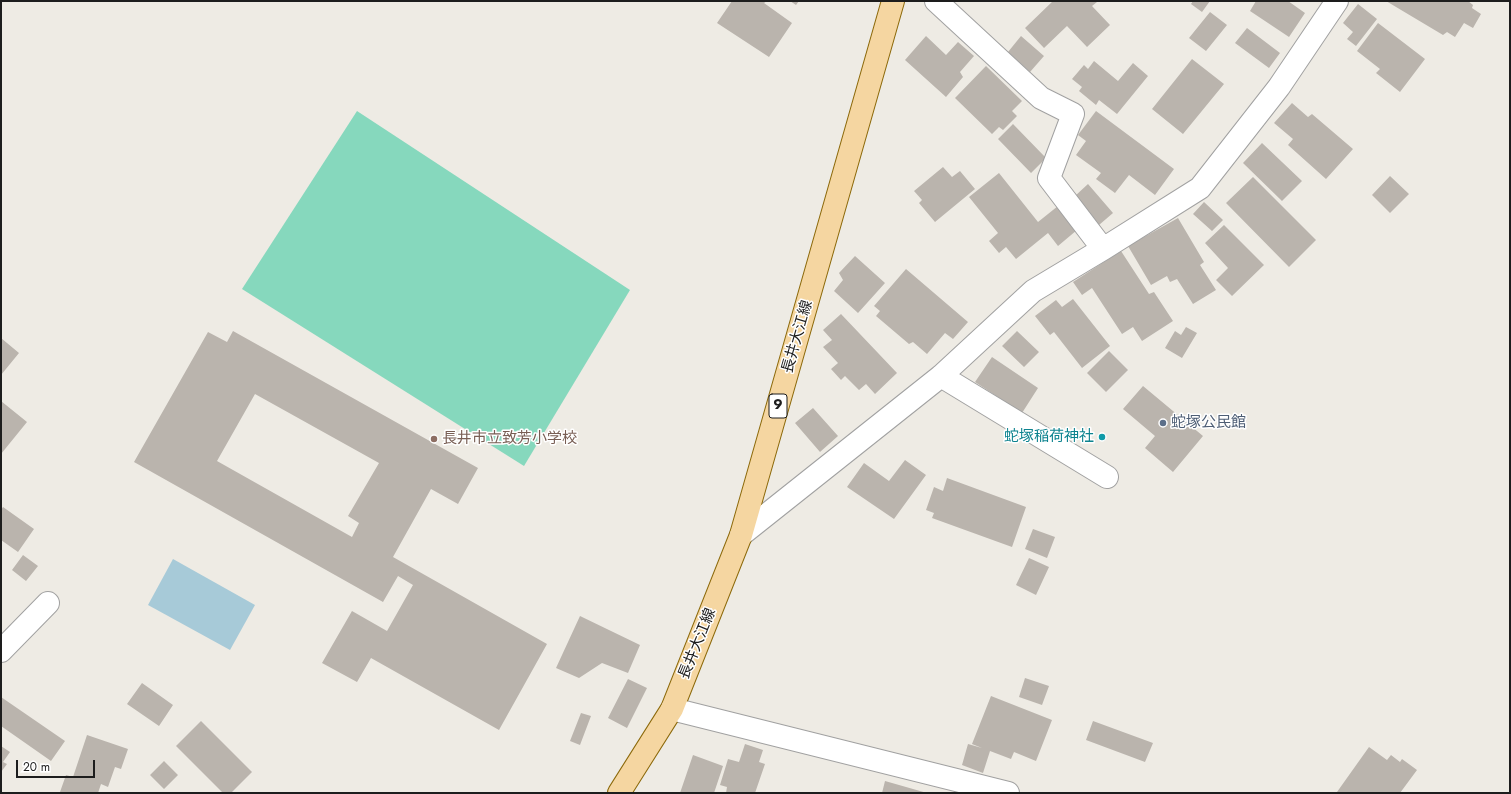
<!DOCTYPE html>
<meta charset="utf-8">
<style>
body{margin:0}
#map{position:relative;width:1511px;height:794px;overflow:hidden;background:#eeebe4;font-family:Jost,sans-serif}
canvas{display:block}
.frame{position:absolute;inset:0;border:2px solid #1d1d1d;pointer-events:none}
.scale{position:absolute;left:16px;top:760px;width:79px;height:18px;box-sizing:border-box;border:2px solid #1d1d1d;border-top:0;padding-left:5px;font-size:12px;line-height:14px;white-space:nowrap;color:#1d1d1d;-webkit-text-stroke:3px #fff;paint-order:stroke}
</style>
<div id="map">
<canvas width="1511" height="794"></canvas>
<div class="frame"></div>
<div class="scale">20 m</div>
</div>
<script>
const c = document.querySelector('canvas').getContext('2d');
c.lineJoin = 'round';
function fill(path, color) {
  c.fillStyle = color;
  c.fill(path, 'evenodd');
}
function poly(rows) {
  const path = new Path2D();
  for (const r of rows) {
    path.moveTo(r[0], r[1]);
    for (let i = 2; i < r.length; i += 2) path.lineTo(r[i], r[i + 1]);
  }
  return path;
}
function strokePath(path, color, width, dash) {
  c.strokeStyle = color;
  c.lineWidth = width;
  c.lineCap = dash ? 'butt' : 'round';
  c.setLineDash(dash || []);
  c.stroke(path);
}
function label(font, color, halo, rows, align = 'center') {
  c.font = font + ' Jost,"Noto Sans JP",sans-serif';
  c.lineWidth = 3;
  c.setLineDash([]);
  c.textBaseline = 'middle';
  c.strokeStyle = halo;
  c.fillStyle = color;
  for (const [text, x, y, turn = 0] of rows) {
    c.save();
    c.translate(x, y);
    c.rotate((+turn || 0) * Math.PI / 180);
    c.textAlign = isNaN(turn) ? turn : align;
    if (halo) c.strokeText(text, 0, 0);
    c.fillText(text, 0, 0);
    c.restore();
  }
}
fill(poly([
 [357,111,630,290,524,466,242,289]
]), '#86d8bd');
fill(poly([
 [173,559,255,605,230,650,148,605]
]), '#a7cad8');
fill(poly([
 [732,1,767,1,764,3,792,23,769,57,717,23],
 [790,1,799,1,796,5],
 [1053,1,1096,1,1097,2,1092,6,1110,25,1087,47,1067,26,1044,48,1025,28],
 [1193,1,1210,1,1202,12,1191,4],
 [1256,1,1288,1,1305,13,1289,37,1250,11],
 [1386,1,1468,1,1473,5,1472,8,1481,14,1473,28,1464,23,1455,37,1447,32,1443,35],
 [1358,4,1377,19,1356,46,1347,39,1353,32,1343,23],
 [1210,12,1227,25,1206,51,1189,38],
 [1378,23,1425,59,1400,92,1376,73,1380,69,1357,51],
 [1247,28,1280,53,1269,68,1235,43],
 [926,36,946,55,958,42,974,56,960,72,963,77,946,97,905,60],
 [1021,36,1044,56,1030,72,1008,52],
 [1192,59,1224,84,1183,134,1152,109],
 [1094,61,1118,81,1133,63,1148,76,1117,114,1099,100,1096,105,1079,91,1082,87,1072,79,1084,65,1088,69],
 [986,66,1022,101,1012,111,1017,116,1003,130,999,127,992,134,955,98],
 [1292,103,1308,117,1312,114,1353,149,1326,179,1288,145,1293,139,1274,123],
 [1096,111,1174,169,1155,195,1129,175,1115,193,1096,179,1101,173,1076,155,1086,141,1078,135],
 [1013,124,1046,158,1031,173,998,139],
 [1262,143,1302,181,1282,201,1243,163],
 [943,167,952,177,960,171,975,189,935,222,919,203,922,200,914,191],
 [999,173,1038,222,1058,206,1077,230,1058,246,1048,233,1016,259,1006,247,999,253,989,241,998,233,969,197],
 [1390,176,1409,194,1390,213,1372,195],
 [1253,177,1316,240,1289,267,1226,203],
 [1088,184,1113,213,1099,225,1075,196],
 [1204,202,1223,220,1212,231,1193,214],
 [1178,218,1204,262,1200,265,1216,290,1193,304,1177,279,1170,282,1167,276,1151,285,1128,246],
 [1224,225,1264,265,1232,296,1216,280,1228,268,1205,243],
 [1121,251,1149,294,1154,292,1173,321,1142,341,1133,327,1122,334,1092,288,1082,295,1073,282],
 [855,256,885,283,858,313,834,291,843,280,839,273],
 [906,269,968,322,953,339,945,333,927,354,913,342,909,344,876,316,880,311,874,306],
 [1073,299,1110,346,1082,368,1054,332,1050,335,1035,316,1056,300,1062,307],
 [841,314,897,373,875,394,866,384,859,390,845,376,841,380,831,369,838,363,823,347,832,340,823,330],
 [1186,327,1197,333,1182,358,1165,348,1175,331,1181,335],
 [233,331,478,468,458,504,431,489,393,557,547,644,499,730,371,658,357,682,322,663,352,611,387,631,413,585,398,576,383,602,134,462,208,332,227,342],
 [255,394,379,463,348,516,359,523,352,537,217,461],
 [1017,331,1039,352,1024,367,1002,346],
 [1,338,19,353,1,375],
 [1109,351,1128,370,1106,392,1087,373],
 [992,357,1038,388,1022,413,975,382],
 [1143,386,1203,436,1173,472,1145,448,1155,436,1123,409],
 [1,401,27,422,1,454],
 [813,408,838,436,820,452,795,423],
 [905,460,926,475,894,519,847,487,864,463,889,481],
 [947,478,1026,507,1012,547,932,518,934,513,926,510,934,487,943,491],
 [3,507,34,529,18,552,1,540,1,510],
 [1033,529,1055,537,1047,558,1025,549],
 [23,555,38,566,26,581,12,570],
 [1029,558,1049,567,1036,595,1016,585],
 [580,616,640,645,628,673,602,663,579,678,556,668],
 [1025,678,1049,686,1042,705,1019,697],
 [628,679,647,688,627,728,608,718],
 [142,683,173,705,159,726,127,704],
 [991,696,1052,720,1036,761,1014,752,1011,759,990,751,983,773,962,765,968,744,982,748,972,744],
 [1,697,65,741,51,761,1,726],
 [581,713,591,716,580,745,570,741],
 [201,721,252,772,231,793,223,793,176,746],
 [1093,721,1153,743,1145,762,1086,740],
 [87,735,128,749,121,769,115,767,108,787,101,784,98,793,64,793,60,792,66,775,73,777],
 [745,744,763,750,759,762,765,764,755,793,726,793,727,787,720,785,728,759,739,762],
 [1,746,10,752,3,762,7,764,1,772],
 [1369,747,1387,760,1391,755,1400,762,1402,759,1417,770,1400,793,1339,793,1337,792],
 [693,755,723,766,714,793,680,793],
 [164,761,178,775,164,789,150,775],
 [885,781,927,793,882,793]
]), '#bab4ad');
const minor = poly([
 [936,1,1041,98,1073,114,1049,178,1103,249],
 [941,376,1107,477],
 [741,535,941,376,1033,291,1103,249,1200,188,1279,87,1337,1],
 [1,651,48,603],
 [672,709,1008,793]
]);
const major = poly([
 [619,793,672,709,741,535,893,1]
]);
strokePath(minor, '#a1a1a1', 24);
strokePath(major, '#8c690a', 24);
strokePath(minor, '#fff', 22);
strokePath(major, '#f5d6a1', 22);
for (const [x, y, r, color] of [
 [1163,423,4,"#5c6f8a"],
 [1102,437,4,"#0f9aa8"],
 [434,439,4,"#8d6e63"]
]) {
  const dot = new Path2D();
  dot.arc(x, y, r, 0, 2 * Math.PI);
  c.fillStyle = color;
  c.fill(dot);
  strokePath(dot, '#fff', 1.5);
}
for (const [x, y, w] of [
 [778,406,18]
]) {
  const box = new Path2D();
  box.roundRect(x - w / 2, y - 12, w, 24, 3);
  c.fillStyle = '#fff';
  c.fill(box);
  strokePath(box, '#1d1d1d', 1);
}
label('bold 14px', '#1d1d1d', null, [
 ["9",778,406]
]);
label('15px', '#1d1d1d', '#fff', [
 ["長井大江線",798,337,-74],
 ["長井大江線",698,644,-68]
]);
label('15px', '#4e5e75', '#fff', [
 ["蛇塚公民館",1171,423]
], 'left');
label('15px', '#0d838f', '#fff', [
 ["蛇塚稲荷神社",1094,437]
], 'right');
label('15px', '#785e54', '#fff', [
 ["長井市立致芳小学校",442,439]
], 'left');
</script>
